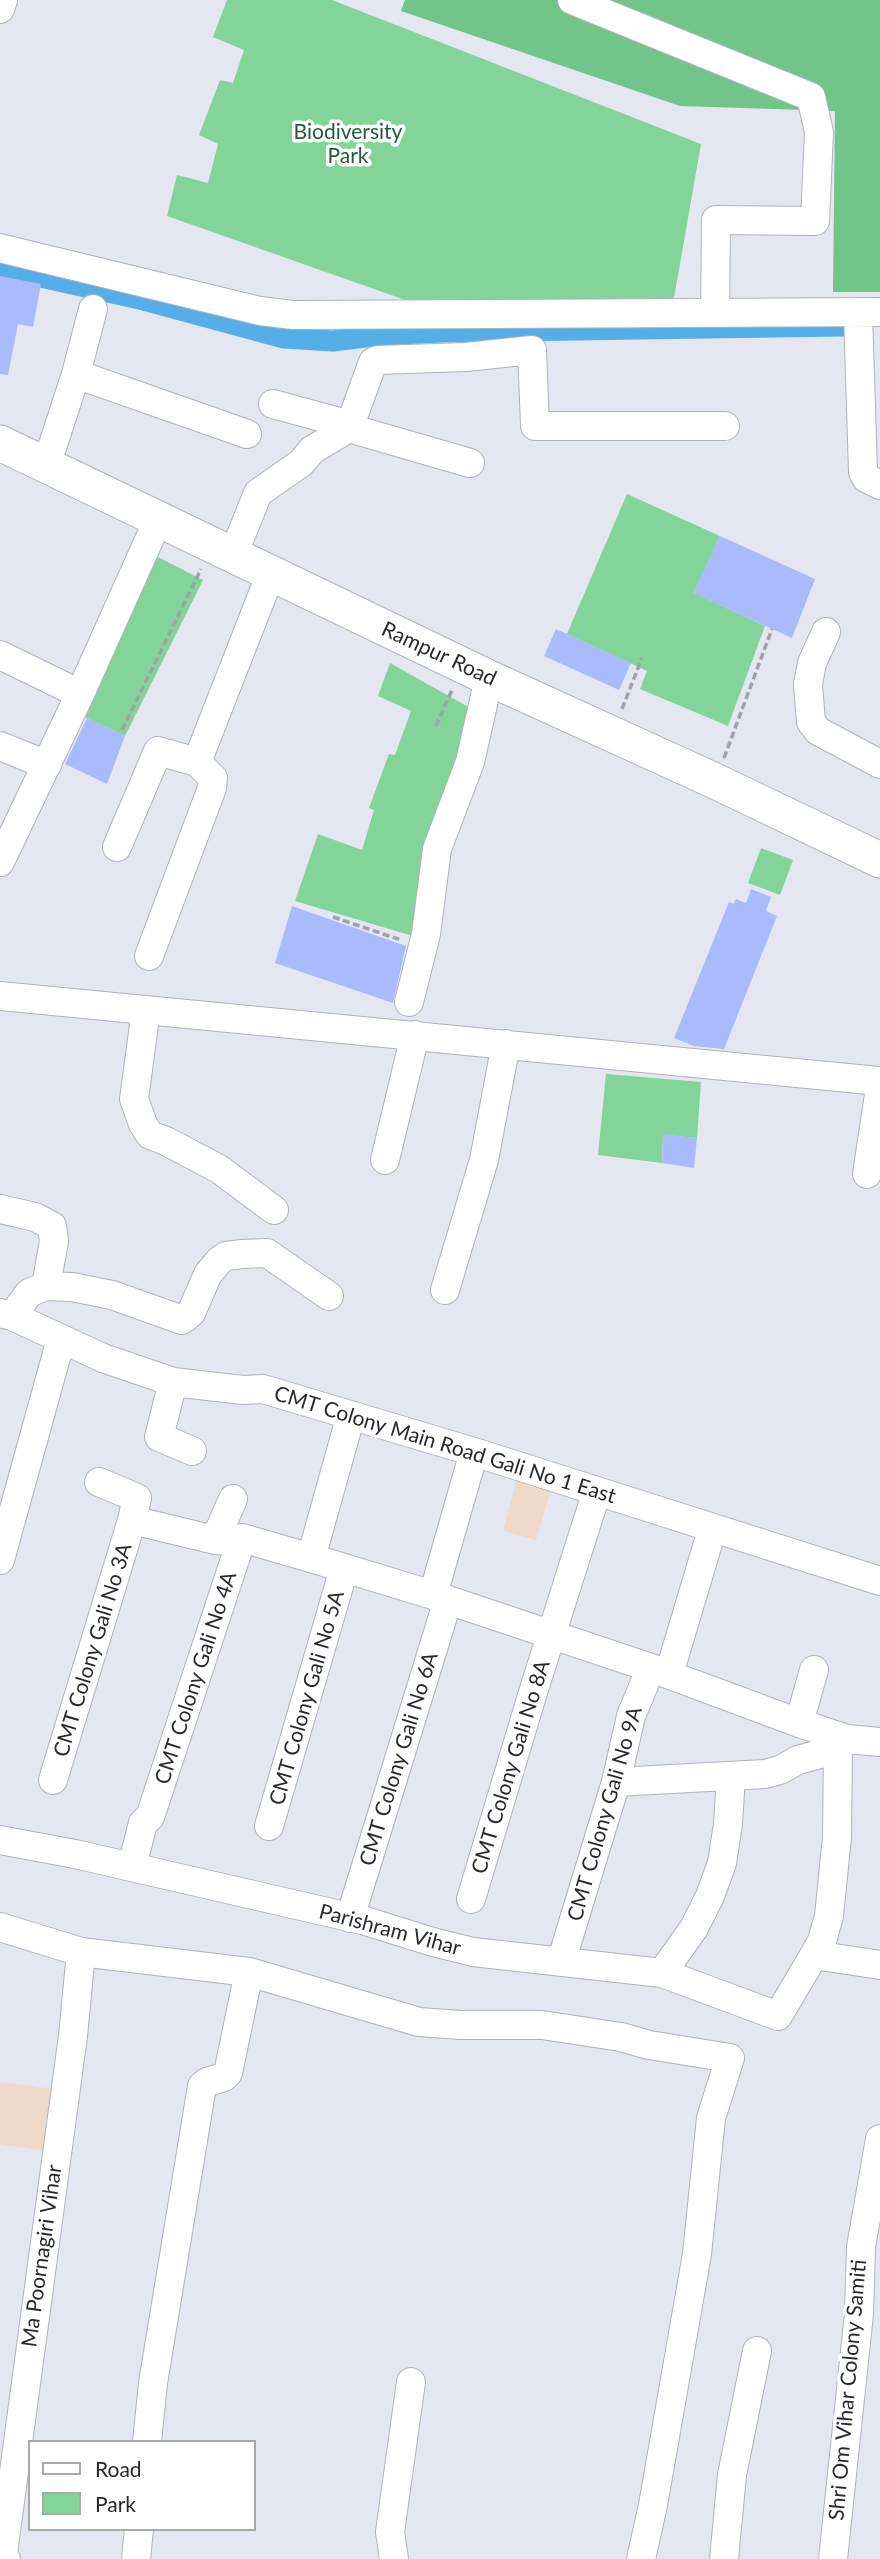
<!DOCTYPE html>
<style>
body{margin:0}
#map{position:relative;width:880px;height:2559px;overflow:hidden;background:#e4e7f0;font-family:Lato,sans-serif}
canvas{display:block}
.legend{position:absolute;left:28px;top:2440px;width:228px;height:91px;box-sizing:border-box;background:#fff;border:2px solid #a9a9ab;margin:0;padding:9px 12px;list-style:none;font-size:21px;color:#28292c}
.legend li{display:flex;align-items:center;gap:14px;height:35px}
.legend b{width:35px;border:2px solid #a9a9ab}
</style>
<div id="map">
<canvas width="880" height="2559"></canvas>
<ul class="legend">
<li><b style="height:9px;background:#fff"></b>Road</li>
<li><b style="height:19px;background:#83d498"></b>Park</li>
</ul>
</div>
<script>
const c = document.querySelector('canvas').getContext('2d');
c.lineJoin = 'round';
function fill(path, color) {
  c.fillStyle = color;
  c.fill(path, 'evenodd');
}
function poly(rows) {
  const path = new Path2D();
  for (const r of rows) {
    path.moveTo(r[0], r[1]);
    for (let i = 2; i < r.length; i += 2) path.lineTo(r[i], r[i + 1]);
  }
  return path;
}
function strokePath(path, color, width, dash) {
  c.strokeStyle = color;
  c.lineWidth = width;
  c.lineCap = dash ? 'butt' : 'round';
  c.setLineDash(dash || []);
  c.stroke(path);
}
function label(font, color, halo, rows, align = 'center') {
  c.font = font + ' Lato,sans-serif';
  c.lineWidth = 7;
  c.setLineDash([]);
  c.textBaseline = 'middle';
  c.strokeStyle = halo;
  c.fillStyle = color;
  for (const [text, x, y, turn = 0] of rows) {
    c.save();
    c.translate(x, y);
    c.rotate((+turn || 0) * Math.PI / 180);
    c.textAlign = isNaN(turn) ? turn : align;
    if (halo) c.strokeText(text, 0, 0);
    c.fillText(text, 0, 0);
    c.restore();
  }
}
fill(poly([
 [518,1475,552,1486,536,1540,503,1531],
 [0,2082,54,2089,45,2151,0,2144]
]), '#eed9cb');
fill(poly([
 [227,0,332,0,701,144,674,298,411,302,167,216,177,175,208,183,218,144,199,135,220,80,233,83,244,50,213,37],
 [627,494,720,536,694,593,765,626,728,726,640,689,647,671,567,634],
 [154,555,203,580,125,736,76,713],
 [390,663,472,709,413,936,295,901,318,834,362,850,374,810,369,808,389,754,395,755,411,711,378,696],
 [761,848,793,860,780,895,748,883],
 [606,1074,701,1082,697,1138,663,1135,662,1163,598,1155]
]), '#83d498');
fill(poly([
 [405,0,880,0,880,292,833,292,835,111,680,106,401,11]
]), '#72c588');
strokePath(poly([
 [0,268,144,300,284,338,333,341,381,335,441,332,843,326]
]), '#54aee7', 21);
fill(poly([
 [0,276,41,284,33,327,18,324,8,375,0,374],
 [720,536,815,579,792,638,693,593],
 [556,629,631,663,619,690,544,656],
 [87,718,125,736,107,784,65,764],
 [751,889,771,897,766,911,777,916,724,1049,694,1046,674,1038,729,902,734,904,736,899,746,903],
 [292,906,406,946,393,1003,275,963],
 [663,1134,697,1138,694,1168,662,1163]
]), '#a9bbfd');
const minor = poly([
 [572,0,811,97,819,132,815,221,716,220,715,313],
 [0,9,3,0],
 [0,248,260,311,293,315,880,312],
 [858,312,863,472,866,478,880,485],
 [76,374,247,434],
 [273,404,350,425],
 [349,428,470,463],
 [46,466,76,374,93,309],
 [233,555,258,493,301,463,312,450,349,428,373,362,377,360,466,357,532,350,535,426,725,426],
 [826,632,812,663,808,684,811,722,818,731,880,764],
 [0,655,80,694],
 [0,746,47,765],
 [117,847,158,751,197,762],
 [0,862,80,694,158,520],
 [149,956,212,788,213,778,197,762,271,573],
 [0,996,880,1081],
 [409,1002,426,934,437,849,470,762,489,678],
 [146,1010,134,1099,143,1124,150,1135,166,1141,219,1169,274,1210],
 [385,1160,415,1035],
 [867,1174,880,1088],
 [0,1209,35,1217,52,1226,54,1241,46,1286],
 [445,1290,484,1160,506,1044],
 [0,1313,12,1316,103,1358,173,1382,243,1390,263,1389,474,1452,880,1581],
 [12,1316,29,1293,46,1286,72,1287,112,1295,182,1320,191,1313,208,1274,219,1261,226,1256,242,1254,267,1253,329,1296],
 [173,1382,159,1437,192,1451],
 [132,1520,215,1540,229,1541,242,1538,311,1558,433,1595,651,1668,799,1723,847,1739,880,1742],
 [215,1540,233,1499],
 [311,1558,351,1415],
 [0,1560,61,1339],
 [433,1595,474,1452],
 [669,1674,712,1530],
 [799,1723,814,1670],
 [53,1780,132,1520,137,1498,99,1482],
 [616,1782,765,1774,780,1770,798,1760,838,1749,847,1739],
 [269,1826,344,1569],
 [0,1840,75,1854,362,1920,433,1942,473,1952,662,1973,778,2016,814,1955,822,1941,829,1916,837,1837,838,1749],
 [132,1867,143,1823,150,1817,242,1538],
 [471,1899,534,1689,597,1491],
 [350,1918,448,1600],
 [0,1927,81,1952,249,1972,419,2022,461,2025,542,2025,621,2037,649,2045,730,2058,711,2118,697,2254,653,2505,641,2559],
 [814,1955,880,1965],
 [561,1962,616,1782,631,1716,651,1668],
 [662,1973,694,1928,710,1896,722,1863,728,1824,731,1776],
 [147,2442,153,2383,202,2086,207,2082,224,2077,228,2073,249,1972],
 [6,2559,3,2553,73,2036,81,1952],
 [136,2559,139,2529],
 [394,2559,390,2532,411,2382],
 [724,2559,732,2475,757,2351],
 [833,2559,859,2314,861,2247,880,2139]
]);
const major = poly([
 [0,443,489,678,715,781,880,860]
]);
strokePath(minor, '#b0b2bb', 30);
strokePath(major, '#b0b2bb', 37);
strokePath(poly([
 [622,709,642,658],
 [436,726,452,690],
 [122,730,201,569],
 [724,758,772,629],
 [333,917,401,940]
]), '#9fa2a8', 3.5, [7, 3.5]);
strokePath(minor, '#fff', 28);
strokePath(major, '#fff', 35);
label('21px', '#215c35', '#fff', [
 ["Biodiversity",348,132],
 ["Park",348,156]
]);
label('21px', '#28292c', '#fff', [
 ["Rampur Road",439,654,25],
 ["CMT Colony Main Road Gali No 1 East",445,1445,17],
 ["CMT Colony Gali No 3A",93,1650,-73],
 ["CMT Colony Gali No 4A",196,1678,-72],
 ["CMT Colony Gali No 5A",307,1698,-74],
 ["CMT Colony Gali No 6A",399,1759,-73],
 ["CMT Colony Gali No 8A",511,1767,-73],
 ["CMT Colony Gali No 9A",605,1814,-74],
 ["Parishram Vihar",390,1930,15],
 ["Ma Poornagiri Vihar",42,2256,-82],
 ["Shri Om Vihar Colony Samiti",848,2390,-85]
]);
</script>
